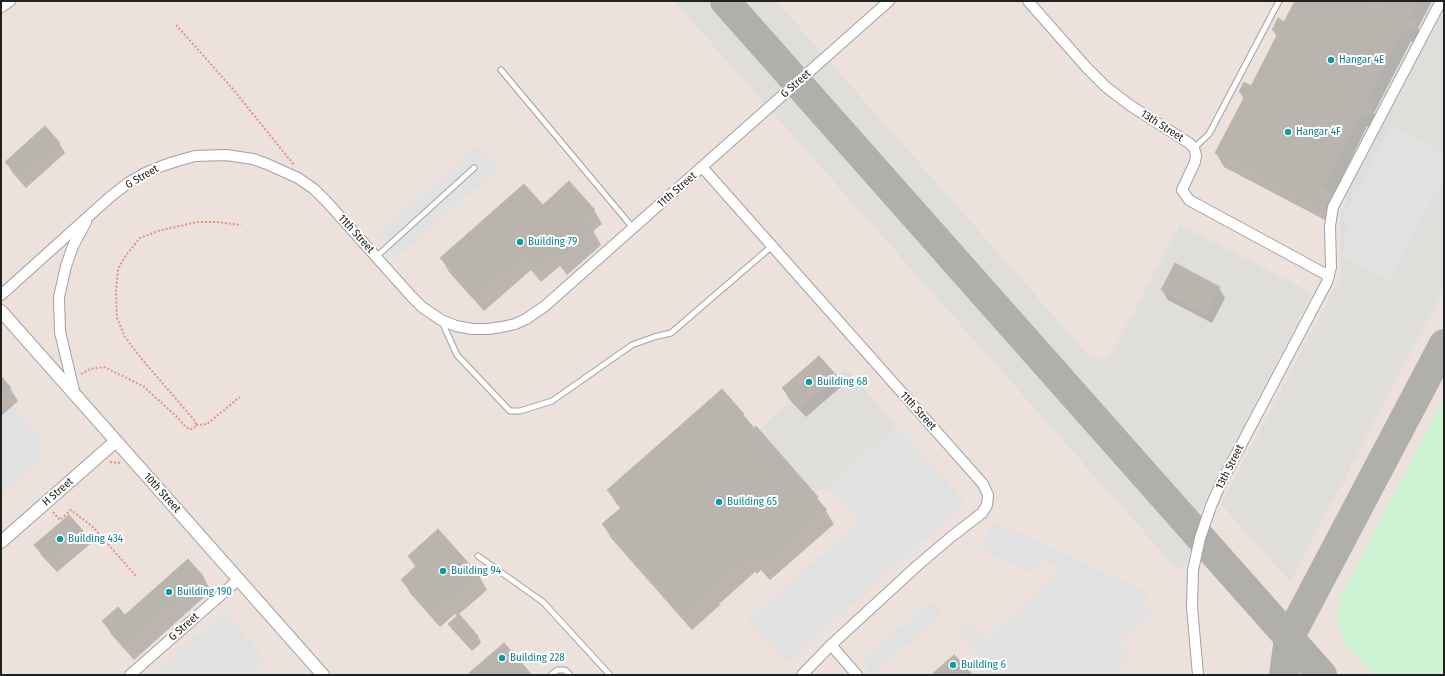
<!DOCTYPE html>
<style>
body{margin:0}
#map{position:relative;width:1445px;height:676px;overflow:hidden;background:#f0efe9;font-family:"Fira Sans Condensed",sans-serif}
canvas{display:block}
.frame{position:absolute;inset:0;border:2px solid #212121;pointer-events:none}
</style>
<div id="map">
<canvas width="1445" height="676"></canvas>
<div class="frame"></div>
</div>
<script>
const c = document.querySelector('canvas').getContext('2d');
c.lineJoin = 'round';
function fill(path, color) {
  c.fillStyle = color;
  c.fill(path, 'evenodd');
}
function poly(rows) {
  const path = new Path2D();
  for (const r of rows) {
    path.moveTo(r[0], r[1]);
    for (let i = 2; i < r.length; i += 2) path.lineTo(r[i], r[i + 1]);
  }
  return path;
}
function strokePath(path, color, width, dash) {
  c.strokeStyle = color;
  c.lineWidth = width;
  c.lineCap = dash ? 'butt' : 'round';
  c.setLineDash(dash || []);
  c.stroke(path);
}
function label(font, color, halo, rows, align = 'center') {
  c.font = font + ' "Fira Sans Condensed",sans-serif';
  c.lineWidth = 4;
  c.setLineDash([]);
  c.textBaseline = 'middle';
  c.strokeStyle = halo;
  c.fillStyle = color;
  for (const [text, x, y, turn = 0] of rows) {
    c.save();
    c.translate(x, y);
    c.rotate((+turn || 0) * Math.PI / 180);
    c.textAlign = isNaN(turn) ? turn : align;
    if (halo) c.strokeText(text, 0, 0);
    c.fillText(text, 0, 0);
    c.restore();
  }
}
fill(poly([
 [1,1,1444,1,1444,675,1,675]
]), '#ece1db');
fill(poly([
 [674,1,776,1,1090,357,1098,359,1105,359,1110,356,1180,225,1312,293,1209,492,1198,517,1186,567,1177,569],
 [1175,264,1220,287,1206,314,1161,290],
 [1417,1,1444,1,1444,289,1290,582,1221,504,1341,276,1340,220,1341,211,1347,199,1323,187,1359,113,1363,115,1364,113,1365,114,1370,113,1371,111,1370,105,1366,100,1403,28,1407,30,1408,28,1410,29,1414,28,1416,24,1412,19,1413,18,1410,16],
 [845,368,896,425,824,489,820,490,815,494,759,429,792,400,800,408]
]), '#e0deda');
fill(poly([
 [1444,399,1444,675,1373,675,1344,642,1337,620,1340,597]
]), '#cdf4d3');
fill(poly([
 [1390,126,1444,154,1444,177,1390,281,1340,255,1347,242,1343,239,1349,225,1341,221],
 [478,146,498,169,396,258,376,236],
 [11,404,44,442,37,449,43,457,1,495,1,413],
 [896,425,965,502,788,662,748,620,859,523,859,522,831,491,824,489],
 [994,522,1148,593,1142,606,1155,612,1119,644,1130,655,1116,668,1122,675,996,675,959,633,970,623,985,640,1063,569,1042,559,1034,573,981,549],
 [931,601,942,615,873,674,862,661],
 [224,612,265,659,247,675,152,675]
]), '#e1e1e1');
fill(poly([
 [1296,1,1432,1,1418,28,1422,35,1414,43,1411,41,1374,113,1378,120,1370,128,1367,126,1327,209,1330,215,1328,218,1325,220,1224,167,1216,153,1244,100,1240,92,1251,87,1277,37,1273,30,1285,23],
 [59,143,65,153,26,188,12,172,7,162],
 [543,206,594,210,602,224,593,231,601,245,567,275,560,266,541,282,531,270,484,311,449,272,442,258],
 [1219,288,1225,298,1212,323,1168,300,1162,290],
 [836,376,842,386,806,417,789,399,783,389],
 [1,378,10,388,18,401,1,416],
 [743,415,747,422,817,497,834,524,770,580,761,570,757,574,755,572,719,604,720,605,692,630,611,538,603,524,621,509,616,503,608,490],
 [84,534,90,544,57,572,41,555,36,545],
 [409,556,479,576,487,590,458,615,478,636,481,643,472,651,453,630,450,624,458,617,455,614,440,627,410,593,403,580,416,568],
 [188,560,204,578,211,591,134,660,111,634,103,621,124,616]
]), '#0003');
strokePath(poly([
 [725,1,1322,675],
 [1284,675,1289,638,1444,344]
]), '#b0afac', 30);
const building = poly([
 [1295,1,1366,1,1415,26,1414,28,1410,29,1408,28,1407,30,1403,28,1366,100,1370,105,1371,111,1267,55,1278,33,1272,30,1278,18,1284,22,1295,1],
 [1366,1,1417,1,1410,16,1413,18,1412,19,1415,20,1416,24,1415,26,1366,1],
 [1267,55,1371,111,1370,113,1365,114,1364,113,1363,115,1359,113,1319,197,1321,198,1323,201,1321,205,1317,207,1215,153,1245,96,1239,92,1244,82,1251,86,1267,55],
 [45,126,60,143,20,178,5,162,45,126],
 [569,181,595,210,584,220,594,231,559,262,551,253,533,269,522,257,476,298,440,258,524,184,543,205,569,181],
 [1175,263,1220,287,1206,314,1161,290,1175,263],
 [819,356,837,376,799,408,782,388,819,356],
 [1,376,11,388,1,396,1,376],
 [722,389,744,414,743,415,754,428,756,426,818,497,816,498,827,510,762,567,753,557,749,561,747,559,712,590,713,591,684,617,602,524,622,507,607,490,722,389],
 [69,515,85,533,50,563,34,545,69,515],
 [438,529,480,576,449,603,447,601,432,614,401,580,416,566,408,556,438,529],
 [188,559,204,577,125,647,102,621,118,607,125,615,188,559],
 [459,614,478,636,467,645,448,624,459,614],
 [504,643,532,675,471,675,469,673,504,643],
 [954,655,973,675,931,675,954,655]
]);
fill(building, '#bab4af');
strokePath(building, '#c1b7ad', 1);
const service = poly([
 [501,70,633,228],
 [1194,148,1209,134,1279,1],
 [376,257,474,168],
 [442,322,457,355,510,411,520,411,552,401,632,345,654,337,671,333,772,246],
 [478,556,543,602,610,675],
 [551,675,557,670,565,670,570,675]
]);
const minor = poly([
 [1028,1,1087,68,1106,87,1131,106,1189,143,1194,148,1196,155,1195,162,1182,190,1189,200,1329,276],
 [1,7,10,1],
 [702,167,983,484,988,495,987,505,982,513,951,537,918,565,831,645,802,675],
 [1,295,110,197,128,183,145,173,162,166,177,161,195,156,226,155,253,159,267,164,298,178,314,189,327,202,412,297,422,307,441,320,456,326,472,329,488,329,502,327,515,324,526,319,545,306,889,1],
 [75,395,60,332,59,297,66,266,73,246,86,222],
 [831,645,857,675],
 [130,675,239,579],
 [1198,675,1192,607,1193,570,1200,538,1211,506,1221,483,1327,282,1331,267,1330,226,1333,207,1441,1]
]);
const tertiary = poly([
 [1,311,323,675],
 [1,542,116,441]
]);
strokePath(service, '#a2a2a2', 7);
strokePath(minor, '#a2a2a2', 12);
strokePath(tertiary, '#a2a2a2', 14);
strokePath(poly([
 [176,25,232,88,294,165],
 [81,374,90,369,104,367,143,386,176,416,186,427,191,429,194,428,196,425,195,421,140,357,125,337,117,318,116,292,118,269,126,255,140,238,158,231,197,222,217,222,241,225],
 [196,425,207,424,240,397],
 [110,462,120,463],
 [53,512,60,520,71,510,93,527,136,576]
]), '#e99281', 2, [2, 2]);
strokePath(service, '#fff', 5);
strokePath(minor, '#fff', 10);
strokePath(tertiary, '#fff', 12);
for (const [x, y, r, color] of [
 [1331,60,4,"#0f9aa8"],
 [1288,132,4,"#0f9aa8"],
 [520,242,4,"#0f9aa8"],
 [809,382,4,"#0f9aa8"],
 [719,502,4,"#0f9aa8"],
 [60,539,4,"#0f9aa8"],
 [443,571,4,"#0f9aa8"],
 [169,592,4,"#0f9aa8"],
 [502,658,4,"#0f9aa8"],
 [953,665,4,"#0f9aa8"]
]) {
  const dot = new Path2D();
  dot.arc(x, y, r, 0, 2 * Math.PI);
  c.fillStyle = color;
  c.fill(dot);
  strokePath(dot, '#fff', 1.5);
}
label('11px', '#0d838f', '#fff', [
 ["Hangar 4E",1339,60],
 ["Hangar 4F",1296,132],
 ["Building 79",528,242],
 ["Building 68",817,382],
 ["Building 65",727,502],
 ["Building 434",68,539],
 ["Building 94",451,571],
 ["Building 190",177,592],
 ["Building 228",510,658],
 ["Building 6",961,665]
], 'left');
label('11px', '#212121', '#fff', [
 ["G Street",796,84,-42],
 ["13th Street",1162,126,33],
 ["G Street",142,177,-30],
 ["11th Street",677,190,-41],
 ["11th Street",356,234,48],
 ["11th Street",918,411,48],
 ["13th Street",1230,467,-63],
 ["H Street",58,492,-41],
 ["10th Street",162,493,48],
 ["G Street",184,627,-42]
]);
</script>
